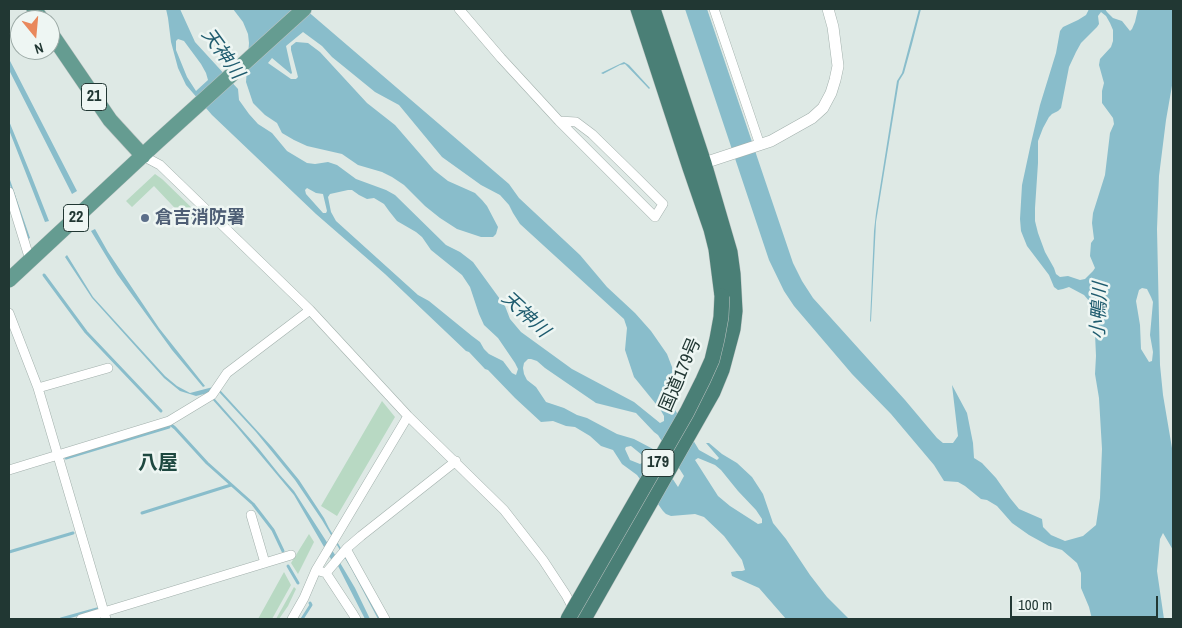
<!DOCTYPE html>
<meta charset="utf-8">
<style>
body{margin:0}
#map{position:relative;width:1182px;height:628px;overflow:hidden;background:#dee9e5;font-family:"Archivo Narrow",sans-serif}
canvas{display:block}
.frame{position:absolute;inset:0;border:10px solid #213733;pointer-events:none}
.north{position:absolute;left:10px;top:10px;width:50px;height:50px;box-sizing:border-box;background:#eef6f3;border:1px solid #9caaa6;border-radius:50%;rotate:163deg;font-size:14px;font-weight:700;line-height:20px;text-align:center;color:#213733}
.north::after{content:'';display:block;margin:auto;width:18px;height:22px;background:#e9885c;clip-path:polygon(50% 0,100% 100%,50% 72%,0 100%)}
.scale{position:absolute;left:1010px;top:596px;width:148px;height:22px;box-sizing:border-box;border:2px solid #213733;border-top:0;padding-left:6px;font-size:15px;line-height:18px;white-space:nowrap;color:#213733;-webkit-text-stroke:4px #eef6f3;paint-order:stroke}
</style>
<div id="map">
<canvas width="1182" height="628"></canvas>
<div class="frame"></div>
<div class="north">N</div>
<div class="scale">100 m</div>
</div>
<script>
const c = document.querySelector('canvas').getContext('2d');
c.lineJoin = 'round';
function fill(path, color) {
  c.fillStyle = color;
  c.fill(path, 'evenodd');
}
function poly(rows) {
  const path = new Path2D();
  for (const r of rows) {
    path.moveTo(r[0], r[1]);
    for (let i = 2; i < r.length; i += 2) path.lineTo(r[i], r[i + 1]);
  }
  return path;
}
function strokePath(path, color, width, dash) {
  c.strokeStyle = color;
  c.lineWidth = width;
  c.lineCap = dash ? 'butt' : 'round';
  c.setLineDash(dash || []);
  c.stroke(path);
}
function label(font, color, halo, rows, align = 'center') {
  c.font = font + ' "Archivo Narrow","Noto Sans JP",sans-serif';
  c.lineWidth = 5;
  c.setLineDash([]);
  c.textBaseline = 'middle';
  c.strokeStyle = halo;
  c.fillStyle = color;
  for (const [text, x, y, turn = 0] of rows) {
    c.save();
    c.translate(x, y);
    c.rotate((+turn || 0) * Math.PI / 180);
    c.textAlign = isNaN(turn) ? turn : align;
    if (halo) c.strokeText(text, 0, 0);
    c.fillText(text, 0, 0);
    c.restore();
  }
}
fill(poly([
 [155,174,162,179,193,209,195,216,194,218,188,222,154,186,132,207,126,201],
 [382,401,395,417,337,516,321,506],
 [309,534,314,542,298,574,291,563],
 [284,572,291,585,272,619,258,619],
 [294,587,296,589,288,606,279,619,276,619]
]), '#b8d9c3');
fill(poly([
 [166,9,180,9,195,42,238,89,239,100,249,114,258,124,272,133,287,151,307,163,315,164,328,162,337,165,356,179,386,190,395,195,446,245,460,252,473,262,505,306,510,319,521,332,572,369,634,402,660,423,664,421,664,416,660,409,634,377,625,350,627,328,624,319,520,224,513,213,509,205,500,195,481,185,442,157,399,105,375,92,332,57,322,46,303,32,286,46,292,73,291,74,272,58,268,63,291,79,296,79,298,77,297,73,291,50,291,46,296,42,308,43,320,52,367,103,395,125,434,170,448,181,475,193,482,200,487,206,498,227,496,234,493,237,481,237,457,229,440,218,425,206,404,185,392,177,382,172,358,165,342,154,307,146,294,140,282,133,277,123,265,115,253,103,246,82,249,43,248,34,243,22,233,9,305,9,509,184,519,198,580,255,607,287,635,313,651,331,667,354,672,367,673,379,668,398,699,450,717,460,719,458,706,443,709,443,722,454,737,463,752,477,763,494,773,523,786,539,810,575,827,597,849,619,786,619,759,588,732,576,731,572,737,571,742,571,745,570,742,560,724,536,704,517,695,514,671,516,666,514,663,511,637,475,622,464,613,450,601,446,590,436,575,427,566,426,553,421,541,422,515,398,488,370,485,369,469,352,466,351,385,274,316,214,212,115,186,85,178,68,171,42,168,18],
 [178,39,184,41,201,64,206,73,208,80,196,91,187,77,176,50,176,41],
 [307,188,316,193,323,194,327,211,326,213,323,213,306,194,305,190],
 [348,190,352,190,359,195,367,199,374,198,384,204,389,211,397,221,416,232,422,237,431,250,462,275,470,287,479,314,484,325,498,338,515,363,518,369,516,375,512,373,503,361,489,354,484,349,480,342,472,336,429,301,418,295,336,221,331,212,328,197,330,194],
 [528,359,531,359,537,361,545,368,596,403,636,413,654,432,658,435,684,476,678,487,653,449,634,439,617,434,587,418,577,415,564,408,546,402,536,387,527,380,524,374,523,368,524,363],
 [631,446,642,455,644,460,642,463,640,464,630,460,625,449,626,447],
 [698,458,715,465,721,470,738,491,756,510,762,519,762,523,758,524,730,506,718,496,695,460],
 [685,9,707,9,793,263,802,281,813,298,905,400,937,438,943,443,953,443,958,436,952,385,967,413,973,443,974,458,982,463,996,478,1010,498,1019,509,1042,519,1043,527,1051,535,1065,541,1083,536,1096,525,1100,498,1102,449,1099,398,1095,374,1096,356,1094,311,1090,302,1084,295,1069,287,1063,289,1058,290,1054,287,1049,275,1027,246,1021,231,1020,219,1022,185,1031,143,1040,105,1056,53,1060,31,1063,27,1078,20,1086,15,1089,9,1105,9,1107,12,1113,18,1122,21,1130,31,1132,29,1135,22,1138,9,1173,9,1173,80,1166,120,1159,176,1157,229,1160,365,1163,395,1173,454,1173,550,1163,533,1160,539,1157,571,1164,619,1092,619,1089,607,1081,588,1081,573,1077,563,1062,550,1049,546,1029,535,1012,523,997,506,987,500,981,499,965,486,958,482,944,481,934,465,891,414,852,374,794,306,784,291,769,260],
 [1101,12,1106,16,1110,23,1113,30,1113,41,1111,47,1100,59,1099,65,1104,83,1102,91,1102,103,1113,118,1114,124,1110,133,1105,175,1093,213,1092,223,1094,239,1091,243,1090,256,1095,268,1093,271,1085,279,1080,280,1068,276,1060,277,1056,274,1054,268,1045,252,1038,233,1035,221,1035,208,1038,163,1038,141,1043,128,1049,117,1052,114,1058,111,1061,108,1069,67,1076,52,1081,43,1097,27,1099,24,1098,16],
 [1142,288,1147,289,1151,297,1153,302,1150,335,1153,352,1152,361,1149,362,1141,349,1140,325,1136,301,1139,290],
 [919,9,921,9,912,44,904,73,899,81,876,222,871,321,870,322,874,231,876,213,897,81,902,73],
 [9,59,77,191,72,194,9,70],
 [624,62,629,65,650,88,649,89,625,64,620,65,603,74,601,73],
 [9,121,31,175,49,221,45,222,9,130],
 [9,177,30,238,28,239,9,182],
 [95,229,108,252,159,328,205,386,203,387,172,350,117,274,91,231],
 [67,255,93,297,165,376,177,386,190,393,213,387,212,392,196,396,193,395,180,391,164,378,92,298,65,257],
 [220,390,272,447,299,480,324,518,329,528,356,574,380,619,378,619,352,570,322,520,295,480,256,432,219,392],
 [214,398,259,449,279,474,294,491,339,561,355,588,370,619,365,619,337,564,331,559,294,495,237,427,212,399]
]), '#89bdcb');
strokePath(poly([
 [44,275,86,332,161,411],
 [170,424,175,428,207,463,253,504,273,530,283,551],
 [66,458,169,427],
 [142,513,231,485],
 [9,552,73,533],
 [288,566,298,583],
 [61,619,97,609],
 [302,619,311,605,310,603]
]), '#89bdcb', 3);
const minor = poly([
 [459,9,501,58,559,121,655,217,663,204,638,179,592,134,576,122,559,121],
 [714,9,760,145],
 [143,156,160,165,310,310,408,416,504,510,543,560,566,595,575,612],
 [9,192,30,260],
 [9,313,38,388,106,619],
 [38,388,108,368],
 [9,470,169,421,212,395,227,373,310,310],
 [251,515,265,563],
 [346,549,385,619],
 [316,570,408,416],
 [326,573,353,614,356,619],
 [81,619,291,555],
 [292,619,304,598,316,570,326,573,347,548,361,536,456,461]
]);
const tertiary = poly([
 [698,165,771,141,812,118,823,108,831,93,835,80,838,66,833,27,828,9]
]);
const primary = poly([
 [34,9,42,20],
 [50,32,110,120,143,156],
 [9,280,155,144,304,9]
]);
const trunk = poly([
 [638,9,690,168,711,229,716,249,722,296],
 [584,619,713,392,722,370,733,329,735,311,733,274,730,252,704,163,653,9]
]);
strokePath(minor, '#a2b0ac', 10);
strokePath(tertiary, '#a2b0ac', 12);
strokePath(primary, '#bcc3c2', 16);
strokePath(trunk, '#bcc3c2', 16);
strokePath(minor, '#fff', 9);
strokePath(tertiary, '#fff', 11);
strokePath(primary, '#659c91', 15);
strokePath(trunk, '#4a7f76', 15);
const trunkBridge = poly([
 [568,619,687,412,703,380,712,360,717,339,721,317,722,296]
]);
strokePath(trunkBridge, '#bcc3c2', 16, []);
strokePath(trunkBridge, '#4a7f76', 15);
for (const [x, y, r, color] of [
 [145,218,5,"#5c6f8a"]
]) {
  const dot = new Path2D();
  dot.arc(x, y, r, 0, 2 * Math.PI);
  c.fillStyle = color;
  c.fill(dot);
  strokePath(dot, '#eef6f3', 2);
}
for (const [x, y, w] of [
 [94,97,25],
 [76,218,25],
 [658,463,32]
]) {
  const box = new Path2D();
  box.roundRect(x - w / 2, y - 13.5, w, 27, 4);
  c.fillStyle = '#eef6f3';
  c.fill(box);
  strokePath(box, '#213733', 1);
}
label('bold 16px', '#213733', null, [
 ["21",94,97],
 ["22",76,218],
 ["179",658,463]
]);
label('bold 18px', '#4e5e75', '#eef6f3', [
 ["倉吉消防署",155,218]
], 'left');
label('18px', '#213733', '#eef6f3', [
 ["国道179号",681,375,-67]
]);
label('italic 19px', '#1f5c6f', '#eef6f3', [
 ["天神川",222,54,54],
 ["小鴨川",1100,311,-87],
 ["天神川",525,315,43]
]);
label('bold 20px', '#1e4840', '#eef6f3', [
 ["八屋",158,464]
]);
</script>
